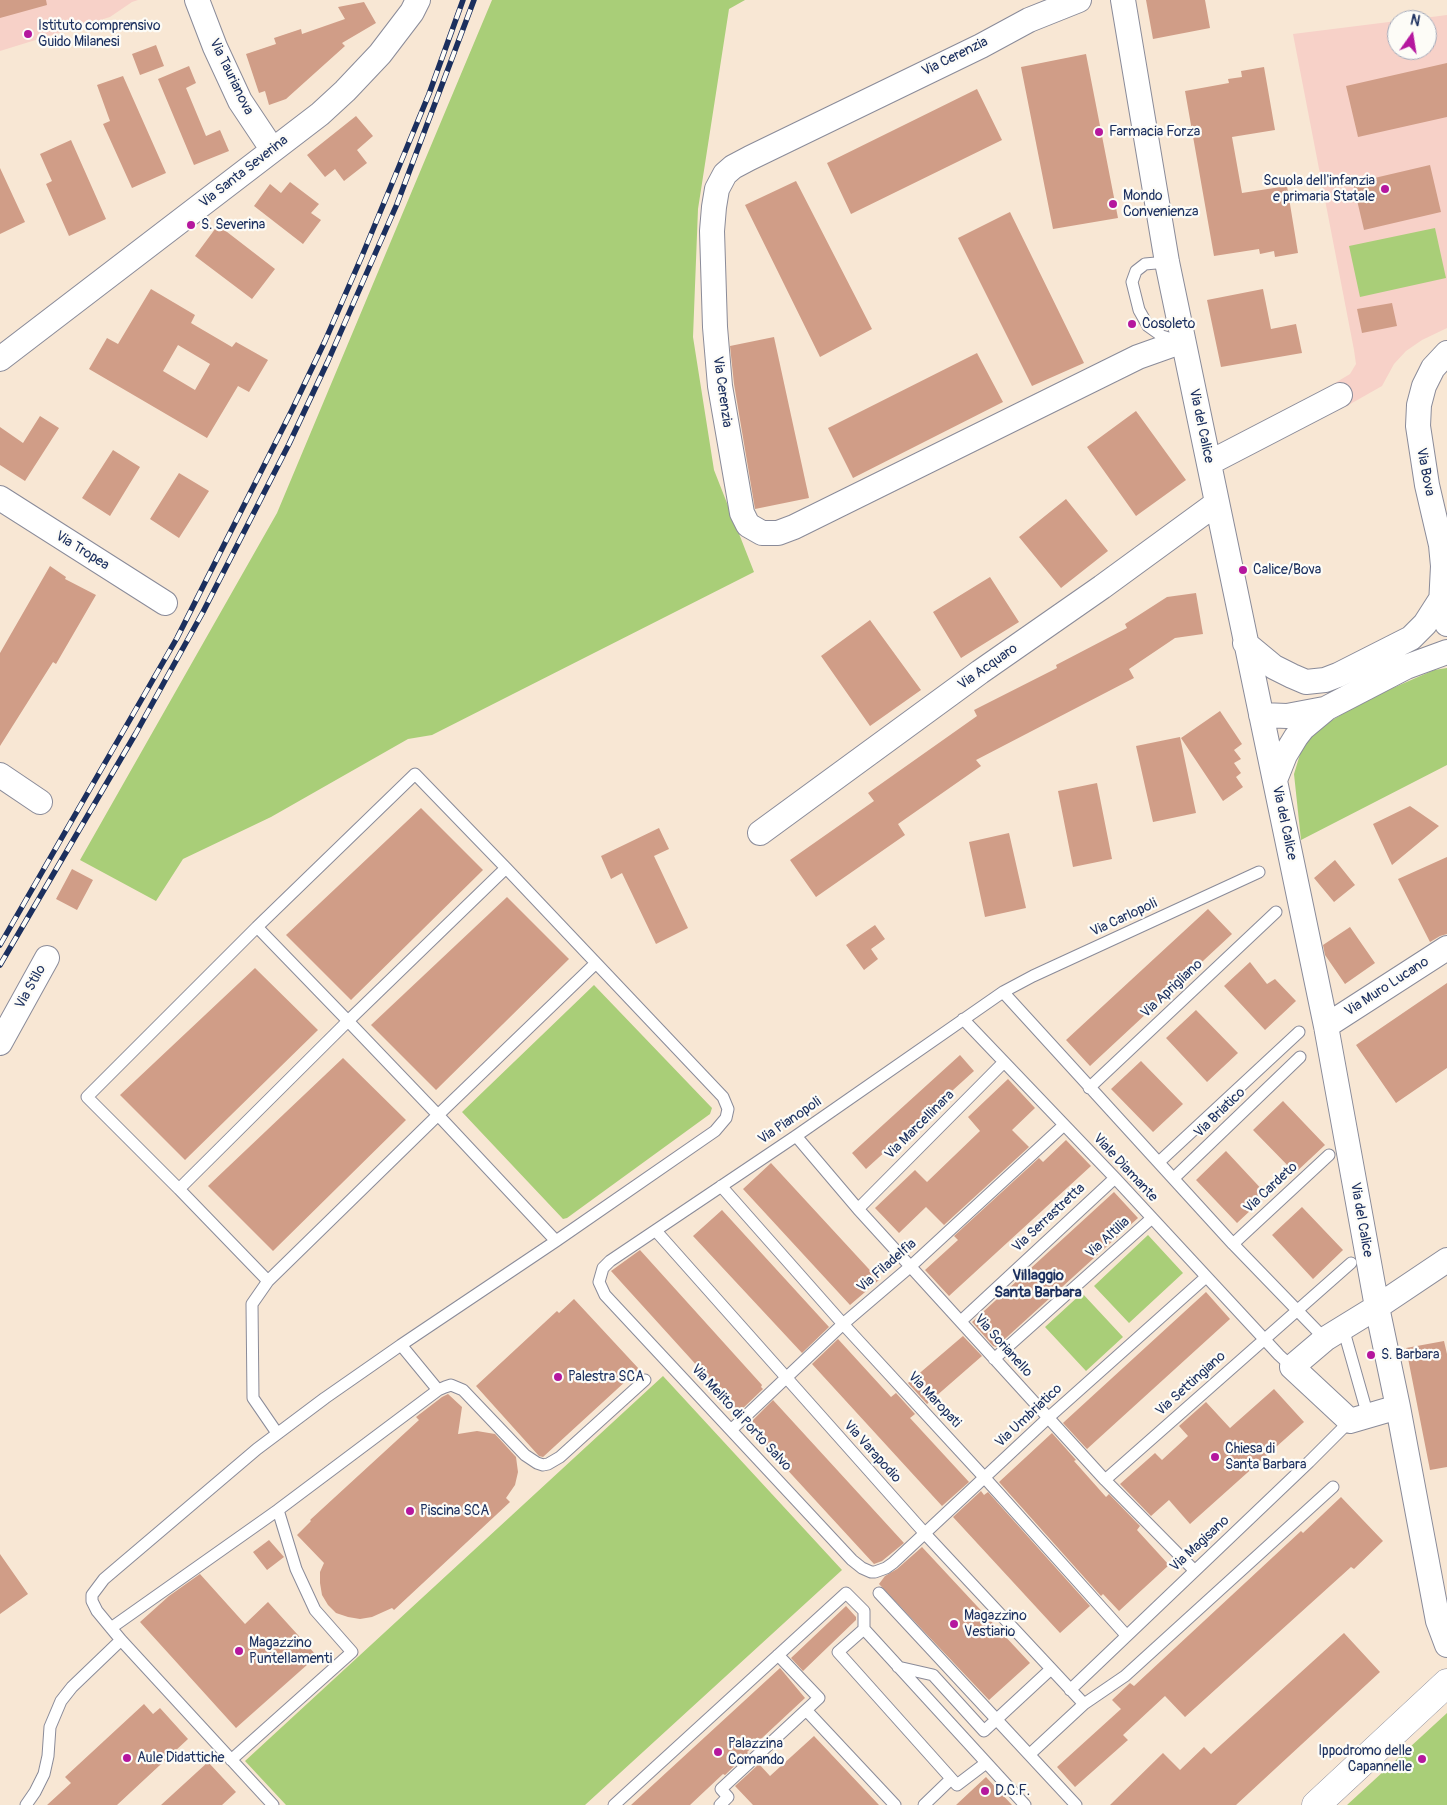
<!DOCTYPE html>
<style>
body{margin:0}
#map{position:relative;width:1447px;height:1805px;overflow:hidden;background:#f8e7d4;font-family:Pangolin,sans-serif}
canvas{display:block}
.north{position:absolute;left:1387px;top:10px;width:50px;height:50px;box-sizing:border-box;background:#fdfcf7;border:1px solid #a3aaba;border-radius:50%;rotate:13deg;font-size:14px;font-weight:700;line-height:20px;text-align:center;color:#1b2f5e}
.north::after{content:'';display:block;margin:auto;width:18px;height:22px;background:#b5179e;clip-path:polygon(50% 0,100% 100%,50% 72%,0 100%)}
</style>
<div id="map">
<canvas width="1447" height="1805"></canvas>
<div class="north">N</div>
</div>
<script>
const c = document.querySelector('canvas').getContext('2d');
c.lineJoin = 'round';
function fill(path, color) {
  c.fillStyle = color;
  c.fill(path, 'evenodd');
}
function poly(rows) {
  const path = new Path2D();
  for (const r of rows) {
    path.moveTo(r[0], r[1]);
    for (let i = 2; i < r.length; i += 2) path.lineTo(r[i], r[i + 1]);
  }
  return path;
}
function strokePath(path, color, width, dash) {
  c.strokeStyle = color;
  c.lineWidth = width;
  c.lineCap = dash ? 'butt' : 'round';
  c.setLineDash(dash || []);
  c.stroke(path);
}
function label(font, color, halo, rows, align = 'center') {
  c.font = font + ' Pangolin,sans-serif';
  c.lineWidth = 4.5;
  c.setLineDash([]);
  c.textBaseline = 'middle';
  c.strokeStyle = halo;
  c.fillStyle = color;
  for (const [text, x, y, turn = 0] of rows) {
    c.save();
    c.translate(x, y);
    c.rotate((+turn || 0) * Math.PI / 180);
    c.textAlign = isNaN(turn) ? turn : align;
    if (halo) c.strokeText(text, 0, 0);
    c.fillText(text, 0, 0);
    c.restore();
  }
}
fill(poly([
 [0,0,138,0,132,2,110,17,0,51],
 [1447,15,1447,328,1422,340,1406,351,1394,364,1382,386,1345,407,1335,383,1350,374,1356,364,1354,350,1293,34,1397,21,1397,50,1427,50,1427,20,1408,20]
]), '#f7d1c8');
fill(poly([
 [492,0,745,0,729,9,698,209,693,337,714,470,754,572,432,735,408,739,271,817,183,859,156,901,80,860,277,513],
 [1435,228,1446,278,1360,297,1349,246],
 [1447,668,1447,765,1301,840,1294,774,1301,751,1317,729,1370,698,1434,670],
 [594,985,712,1108,710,1114,567,1218,563,1219,462,1112],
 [1148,1235,1183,1273,1129,1323,1094,1286],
 [1082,1293,1123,1337,1086,1371,1045,1327],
 [663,1376,842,1570,585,1805,286,1805,245,1761],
 [1447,1713,1447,1805,1347,1805]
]), '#a9ce78');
fill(poly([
 [0,0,46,0,47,5,0,18],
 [1146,0,1205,0,1210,28,1153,39],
 [364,2,376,23,342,43,345,46,286,99,269,105,265,91,259,93,246,54,276,44,274,38,301,29,302,34,345,19,338,7],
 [156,45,164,66,140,75,132,54],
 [1086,54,1118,218,1053,229,1021,67],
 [1447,63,1447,117,1358,137,1346,86],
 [189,66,196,83,186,88,206,136,220,130,229,151,194,165,158,79],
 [1264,67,1275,130,1232,137,1242,193,1287,186,1298,253,1275,257,1274,251,1260,254,1259,249,1214,256,1185,91,1229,83,1228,79,1242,77,1241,71],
 [123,76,166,173,132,188,103,124,110,121,97,85],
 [977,89,1002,140,851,214,827,163],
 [356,116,373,136,357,150,367,163,344,181,335,169,325,177,307,155],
 [71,140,106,219,69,236,46,184,52,181,40,154],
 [1430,165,1441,212,1364,230,1353,183],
 [0,168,25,222,0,234],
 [796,181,872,329,820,357,745,205],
 [290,182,319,204,311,213,321,220,303,244,254,206,270,184,281,193],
 [1010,212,1084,363,1032,386,958,238],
 [218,225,275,269,252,299,195,256],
 [151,289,195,315,191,323,232,347,236,342,268,360,249,392,238,386,207,438,89,369,107,338,118,344],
 [178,345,210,364,195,390,163,371],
 [1263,289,1271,329,1296,324,1302,353,1221,367,1207,300],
 [1392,303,1397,326,1362,333,1357,309],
 [774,337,809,498,755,509,734,384,730,346],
 [977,353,1003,402,853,478,828,428],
 [1136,411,1186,480,1136,516,1087,447],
 [40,416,59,428,25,481,0,465,0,427,23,443],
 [113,450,140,467,110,516,82,498],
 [179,473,209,491,179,538,150,519],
 [1066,499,1108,551,1061,588,1019,537],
 [50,566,66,577,65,579,96,595,56,664,53,662,0,746,0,653],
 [990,577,1019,622,961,658,933,612],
 [1196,593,1203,634,1175,638,1129,669,1134,678,976,760,981,766,898,824,905,835,816,897,790,860,874,801,868,793,977,716,974,710,1057,668,1056,665,1127,628,1125,624,1167,597],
 [870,620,921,690,870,726,821,656],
 [1220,711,1242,744,1234,750,1241,759,1234,763,1241,773,1236,777,1243,787,1223,801,1181,738],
 [1180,737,1196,813,1153,822,1136,746],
 [1097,783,1112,859,1073,867,1058,791],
 [1410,806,1439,826,1392,865,1373,824],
 [421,808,483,870,351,1000,286,935],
 [659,828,669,849,654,856,688,928,656,944,622,873,611,879,601,856],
 [1009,833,1026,908,985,917,969,842],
 [1447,857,1447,934,1440,936,1430,942,1398,879],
 [1335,860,1355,885,1334,902,1314,878],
 [72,869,93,880,77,910,56,899],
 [507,897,569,959,436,1090,371,1025],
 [1208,909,1232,934,1090,1066,1066,1040],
 [875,925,885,939,871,949,878,959,864,970,846,945],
 [1350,927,1375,963,1345,984,1325,955,1323,945],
 [1250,962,1267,984,1275,979,1296,1001,1265,1030,1224,986],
 [255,968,318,1030,185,1160,120,1095],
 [1447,983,1447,1068,1396,1103,1356,1045],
 [1196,1010,1238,1053,1207,1082,1166,1038],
 [960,1055,974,1071,866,1169,852,1153],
 [343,1058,406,1120,273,1251,208,1186],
 [1141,1061,1183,1104,1153,1132,1111,1089],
 [1008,1079,1035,1108,1012,1130,1029,1147,944,1225,926,1207,899,1233,875,1208,915,1170,927,1182,980,1131,968,1117],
 [1283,1101,1325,1145,1295,1173,1253,1130],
 [1066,1140,1091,1166,949,1296,925,1270,958,1240,954,1236,1039,1158,1043,1162],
 [1226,1151,1267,1195,1237,1223,1196,1180],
 [771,1163,879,1280,850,1305,743,1189],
 [1114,1192,1138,1218,996,1347,993,1346,972,1322],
 [1302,1207,1343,1250,1313,1279,1272,1235],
 [722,1210,829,1327,802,1353,693,1236],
 [640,1250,762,1385,761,1387,763,1389,739,1412,611,1271],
 [1206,1292,1230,1319,1087,1449,1063,1423,1064,1422],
 [574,1299,639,1369,543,1457,539,1456,476,1386,557,1311,559,1313],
 [963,1336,982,1356,927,1404,908,1383],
 [838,1339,891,1397,896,1393,915,1414,910,1418,969,1482,942,1506,812,1364],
 [1444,1341,1447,1354,1447,1467,1430,1470,1406,1348],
 [1274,1389,1304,1422,1190,1524,1169,1500,1151,1516,1120,1484,1155,1453,1162,1460,1188,1436,1179,1426,1206,1402,1230,1428],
 [448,1394,462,1407,458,1434,477,1431,495,1434,516,1457,518,1472,515,1485,506,1498,510,1502,394,1610,392,1608,372,1617,360,1619,348,1617,336,1613,328,1605,322,1595,320,1583,320,1572,324,1563,297,1535,311,1521,310,1520,419,1420,416,1417,442,1397],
 [773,1400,904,1543,882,1561,874,1564,747,1426],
 [1052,1433,1076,1460,1074,1461,1106,1497,1109,1494,1140,1526,1137,1530,1169,1565,1119,1611,1103,1594,1101,1596,999,1482],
 [981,1491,984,1495,988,1492,1090,1606,1060,1633,953,1517],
 [1341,1497,1383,1541,1354,1569,1351,1567,1185,1717,1165,1696,1123,1735,1128,1740,1075,1787,1057,1767,1121,1709,1112,1700,1130,1683,1134,1686,1301,1531,1303,1533],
 [269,1540,284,1557,267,1570,253,1552],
 [922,1547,1030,1663,989,1700,879,1584,885,1576,897,1569],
 [0,1554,28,1594,0,1614],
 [200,1574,245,1624,268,1602,317,1656,236,1728,140,1622,169,1596],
 [846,1606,856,1617,856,1620,803,1671,791,1658],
 [1344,1633,1380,1672,1236,1805,1110,1805,1163,1753,1180,1770,1204,1747,1211,1754],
 [780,1668,805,1698,747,1752,748,1753,725,1775,723,1774,690,1805,631,1805],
 [144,1704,153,1714,160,1708,188,1739,117,1805,47,1805,71,1783,65,1777],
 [814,1736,879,1805,753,1805,735,1786,759,1764,770,1776],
 [208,1762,236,1792,222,1805,161,1805],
 [986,1777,1012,1805,956,1805]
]), '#d09d87');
const service = poly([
 [1167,262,1145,264,1136,271,1132,282,1139,310,1148,326,1162,336,1175,340],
 [506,868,348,1021,257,927,415,774,506,868,596,963],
 [1003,992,1233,1244,1325,1339],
 [963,1019,1115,1178,1279,1355,1292,1367],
 [1089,1088,1276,912],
 [796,1136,858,1209,1105,1480,1194,1570],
 [1159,1162,1299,1032],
 [1174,1178,1300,1057],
 [721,1186,843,1324,984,1477,1126,1635],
 [179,1189,268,1281,438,1115,348,1021,179,1189,87,1097,257,927],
 [858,1209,1004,1062],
 [656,1231,929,1538,1084,1704,1030,1754],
 [1233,1244,1329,1155],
 [1206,1277,1048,1418,893,1563,886,1568,875,1572,871,1572,862,1568,852,1560,605,1295,599,1282,603,1268,610,1261,796,1136,1003,992,1033,976,1259,872],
 [268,1281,252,1304,253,1398,277,1433],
 [961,1321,1115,1178],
 [1343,1328,1368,1416],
 [401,1345,556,1241,715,1131,726,1118,728,1109,723,1097,596,963,438,1115,556,1241],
 [994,1359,1152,1218],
 [731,1430,843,1324,911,1266,1064,1125],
 [1105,1480,1351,1263],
 [879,1593,1076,1805],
 [111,1628,278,1510,438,1390,445,1387,451,1385,463,1390,525,1455,537,1463,543,1465,548,1464,560,1457,645,1380],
 [898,1667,933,1675,984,1731,1051,1669],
 [1070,1690,1309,1462,1350,1421],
 [1084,1704,1125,1676,1333,1487],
 [806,1710,895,1805],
 [231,1760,352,1652,315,1610,296,1569,278,1510],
 [986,1763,957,1785,838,1652,864,1629,1025,1805],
 [26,1805,35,1792,44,1774,48,1756,50,1727,61,1701,72,1687,121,1640],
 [273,1805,121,1640,97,1611,92,1601,92,1595,104,1579,257,1449,325,1398,401,1345,438,1390],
 [614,1805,846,1593,864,1611,864,1629],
 [720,1805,728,1797,721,1789,819,1698,778,1655],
 [924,1805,951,1779]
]);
const minor = poly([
 [197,0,215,47,240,101,272,149],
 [1079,0,1029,20,981,46,750,158,733,167,725,174,717,189,714,207,712,231,715,327,720,386,742,513,748,525,762,533,778,533,794,527,1138,357,1183,341],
 [1123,0,1167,262,1326,1026,1377,1307,1398,1407,1438,1621,1447,1645],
 [1447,353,1433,368,1424,386,1419,405,1418,426,1427,485,1441,545,1443,566,1441,605,1447,624],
 [0,359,320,114,345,91,380,54,412,12,418,0],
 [1209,463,1340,395],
 [0,498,165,603],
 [1245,643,1274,667,1292,676,1306,682,1325,680,1338,675,1411,638,1425,624,1441,599],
 [1261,715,1287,716,1324,709],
 [0,775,40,802],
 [1275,780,1285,755,1296,737,1303,728,1327,708,1406,667,1447,652],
 [760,833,980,672,1102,587,1217,503],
 [1326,1026,1447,948],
 [0,1043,47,958],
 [1398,1407,1350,1421,1292,1367,1325,1339,1377,1307,1447,1260]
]);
const tertiary = poly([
 [1316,1805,1447,1683]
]);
strokePath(service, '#8a8b99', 13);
strokePath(minor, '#8a8b99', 26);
strokePath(tertiary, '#8a8b99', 29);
strokePath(service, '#fff', 11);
strokePath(minor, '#fff', 24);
strokePath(tertiary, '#fff', 28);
const rail = poly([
 [0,945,177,638,292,410,325,341,362,256,429,94,463,0],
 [0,965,136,733,203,612,289,444,328,361,397,204,474,0]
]);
strokePath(rail, '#1b2f5e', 5.5);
strokePath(rail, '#fdfcf7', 4, [11]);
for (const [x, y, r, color] of [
 [28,34,5,"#b5179e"],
 [1099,132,5,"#b5179e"],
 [1385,189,5,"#b5179e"],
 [1113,204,5,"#b5179e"],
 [191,225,5,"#b5179e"],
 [1132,324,5,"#b5179e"],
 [1243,570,5,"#b5179e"],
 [1371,1355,5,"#b5179e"],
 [558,1377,5,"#b5179e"],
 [1215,1457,5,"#b5179e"],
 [410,1511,5,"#b5179e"],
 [954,1624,5,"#b5179e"],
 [239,1651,5,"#b5179e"],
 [718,1752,5,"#b5179e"],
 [127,1758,5,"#b5179e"],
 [1422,1759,5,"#b5179e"],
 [985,1791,5,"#b5179e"]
]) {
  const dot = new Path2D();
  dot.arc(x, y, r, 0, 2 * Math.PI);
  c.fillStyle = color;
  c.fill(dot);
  strokePath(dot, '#fdfcf7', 2);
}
label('14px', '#1b2f5e', '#fdfcf7', [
 ["Istituto comprensivo",38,26],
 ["Guido Milanesi",38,42],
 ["Farmacia Forza",1109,132],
 ["Scuola dell'infanzia",1375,181,"right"],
 ["e primaria Statale",1375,197,"right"],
 ["Mondo",1123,196],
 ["Convenienza",1123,212],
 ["S. Severina",201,225],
 ["Cosoleto",1142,324],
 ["Calice/Bova",1253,570],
 ["S. Barbara",1381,1355],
 ["Palestra SCA",568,1377],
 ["Chiesa di",1225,1449],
 ["Santa Barbara",1225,1465],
 ["Piscina SCA",420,1511],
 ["Magazzino",964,1616],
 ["Vestiario",964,1632],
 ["Magazzino",249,1643],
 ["Puntellamenti",249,1659],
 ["Palazzina",728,1744],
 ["Comando",728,1760],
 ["Ippodromo delle",1412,1751,"right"],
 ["Capannelle",1412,1767,"right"],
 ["Aule Didattiche",137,1758],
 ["D.C.F.",995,1791]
], 'left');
label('14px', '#1b2f5e', '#fdfcf7', [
 ["Via Cerenzia",955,57,-26],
 ["Via Taurianova",231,77,64],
 ["Via Santa Severina",244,172,-38],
 ["Via Cerenzia",722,392,82],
 ["Via del Calice",1201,426,78],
 ["Via Bova",1425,472,79],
 ["Via Tropea",82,551,32],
 ["Via Acquaro",988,667,-35],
 ["Via del Calice",1284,823,78],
 ["Via Carlopoli",1124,918,-25],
 ["Via Stilo",31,987,-61],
 ["Via Muro Lucano",1387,987,-33],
 ["Via Aprigliano",1172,989,-43],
 ["Via Briatico",1220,1113,-44],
 ["Via Pianopoli",790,1121,-34],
 ["Via Marcellinara",920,1125,-45],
 ["Viale Diamante",1125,1168,47],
 ["Via Cardeto",1271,1188,-43],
 ["Via Serrastretta",1049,1218,-43],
 ["Via del Calice",1361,1220,80],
 ["Via Altilia",1108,1238,-42],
 ["Via Filadelfia",887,1266,-41],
 ["Via Sorianello",1003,1346,48],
 ["Via Settingiano",1191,1384,-42],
 ["Via Maropati",934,1400,47],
 ["Via Umbriatico",1029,1416,-43],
 ["Via Melito di Porto Salvo",741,1418,47],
 ["Via Varapodio",872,1452,48],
 ["Via Magisano",1200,1544,-43]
]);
label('bold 15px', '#1b2f5e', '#fdfcf7', [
 ["Villaggio",1038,1276],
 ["Santa Barbara",1038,1293]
]);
</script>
